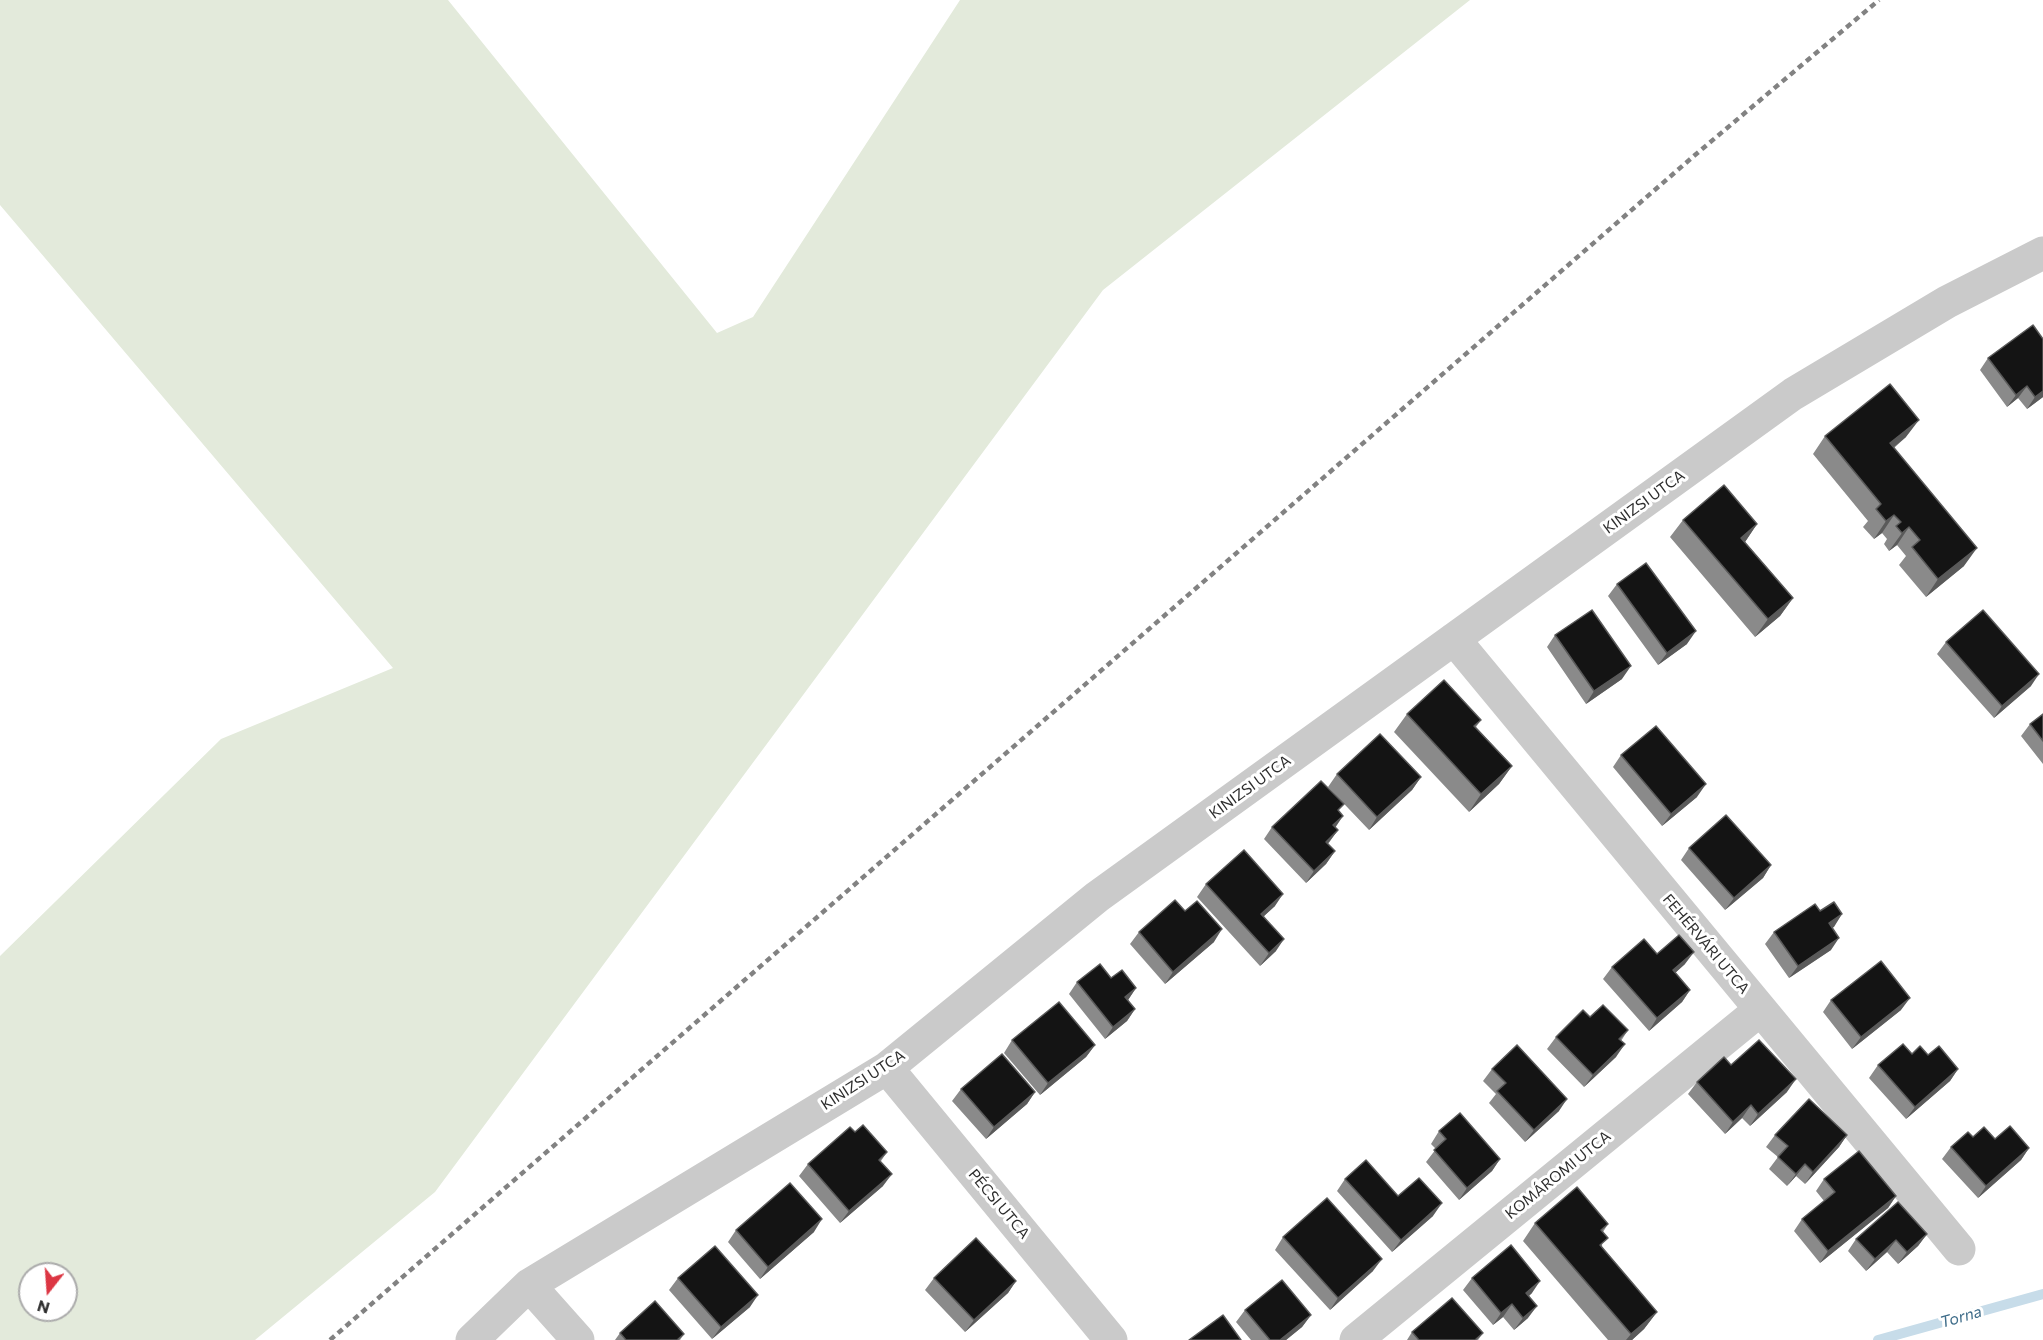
<!DOCTYPE html>
<meta charset="utf-8">
<style>
body{margin:0}
#map{position:relative;width:2043px;height:1340px;overflow:hidden;background:#fff;font-family:Commissioner,sans-serif}
canvas{display:block}
.north{position:absolute;left:18px;top:1262px;width:60px;height:60px;box-sizing:border-box;background:#fff;border:2px solid #ababab;border-radius:50%;rotate:197deg;font-size:16px;font-weight:700;line-height:24px;text-align:center;color:#2d2d2d}
.north::after{content:'';display:block;margin:auto;width:21px;height:27px;background:#dc3643;clip-path:polygon(50% 0,100% 100%,50% 72%,0 100%)}
</style>
<div id="map">
<canvas width="2043" height="1340"></canvas>
<div class="north">N</div>
</div>
<script>
const c = document.querySelector('canvas').getContext('2d');
c.lineJoin = 'round';
function fill(path, color) {
  c.fillStyle = color;
  c.fill(path, 'evenodd');
}
function poly(rows) {
  const path = new Path2D();
  for (const r of rows) {
    path.moveTo(r[0], r[1]);
    for (let i = 2; i < r.length; i += 2) path.lineTo(r[i], r[i + 1]);
  }
  return path;
}
function strokePath(path, color, width, dash) {
  c.strokeStyle = color;
  c.lineWidth = width;
  c.lineCap = dash ? 'butt' : 'round';
  c.setLineDash(dash || []);
  c.stroke(path);
}
function label(font, color, halo, rows, align = 'center') {
  c.font = font + ' Commissioner,sans-serif';
  c.lineWidth = 6;
  c.setLineDash([]);
  c.textBaseline = 'middle';
  c.strokeStyle = halo;
  c.fillStyle = color;
  for (const [text, x, y, turn = 0] of rows) {
    c.save();
    c.translate(x, y);
    c.rotate((+turn || 0) * Math.PI / 180);
    c.textAlign = isNaN(turn) ? turn : align;
    if (halo) c.strokeText(text, 0, 0);
    c.fillText(text, 0, 0);
    c.restore();
  }
}
fill(poly([
 [0,0,448,0,717,333,753,317,960,0,1470,0,1103,290,435,1192,255,1340,0,1340,0,956,221,739,393,668,0,205],
 [30,1274,66,1274,66,1310,30,1310]
]), '#e3eadb');
strokePath(poly([
 [1878,1340,2043,1294]
]), '#c7dce9', 10);
strokePath(poly([
 [1454,639,1959,1249],
 [887,1068,1111,1340],
 [529,1285,578,1340],
 [472,1340,529,1285,887,1068,1097,897,1793,394,1947,302,2043,253],
 [1356,1340,1760,1010]
]), '#cacaca', 33);
strokePath(poly([
 [330,1340,1695,155,1879,0]
]), '#828282', 4.5, [6, 4.5]);
fill(poly([
 [2043,339,2043,397,2027,409,2018,398,2007,407,1980,370,1988,358],
 [1825,436,1906,437,1894,448,1964,566,1926,597,1899,565,1906,556,1897,545,1889,551,1884,544,1887,539,1882,533,1874,539,1863,527,1868,521,1813,454],
 [1683,520,1757,524,1745,542,1793,598,1780,616,1755,637,1670,537],
 [1617,584,1687,644,1658,665,1608,596],
 [1555,635,1622,679,1586,704,1547,647],
 [1946,642,2031,686,1994,718,1937,654],
 [1407,714,1481,720,1476,727,1512,766,1499,784,1469,812,1394,732],
 [2043,714,2043,764,2021,736,2030,724],
 [1621,755,1697,797,1662,826,1613,767],
 [1337,774,1421,777,1412,790,1369,830,1328,787],
 [1339,811,1335,827,1338,830,1328,844,1335,851,1326,864,1306,883,1264,839,1272,827],
 [1689,848,1771,865,1763,878,1725,910,1681,860],
 [1206,884,1275,906,1264,916,1276,951,1260,966,1197,897],
 [1185,911,1214,942,1165,984,1130,944,1139,932],
 [1820,911,1842,914,1832,928,1831,950,1789,978,1765,944,1774,932],
 [1657,954,1685,964,1675,973,1690,990,1682,1002,1649,1031,1603,979,1612,967],
 [1111,978,1136,988,1128,1000,1135,1009,1127,1021,1105,1039,1069,994,1077,982],
 [1831,1000,1901,1010,1852,1049,1823,1012],
 [1590,1017,1628,1030,1621,1041,1616,1057,1584,1087,1547,1049,1556,1037],
 [1012,1040,1095,1045,1086,1057,1040,1095,1004,1053],
 [1928,1055,1958,1069,1950,1081,1906,1119,1869,1078,1878,1065],
 [1731,1065,1787,1092,1750,1126,1742,1118,1725,1134,1688,1094,1697,1082],
 [1492,1069,1559,1111,1525,1142,1489,1103,1496,1094,1483,1081],
 [961,1089,1035,1092,1027,1104,986,1139,952,1101],
 [1439,1131,1500,1159,1492,1171,1459,1200,1426,1162,1436,1149,1431,1144],
 [855,1132,887,1152,881,1161,883,1186,840,1223,799,1176,808,1164],
 [1775,1135,1847,1135,1839,1147,1805,1184,1796,1176,1787,1186,1769,1169,1778,1157,1766,1147],
 [1973,1137,1995,1139,2029,1148,2021,1160,1978,1198,1942,1159,1951,1147],
 [1345,1179,1398,1196,1433,1216,1392,1252,1337,1191],
 [1824,1179,1896,1196,1888,1208,1820,1263,1794,1231,1802,1219,1824,1201,1816,1191],
 [1535,1223,1608,1224,1603,1232,1602,1247,1657,1312,1644,1329,1632,1340,1608,1340,1523,1241],
 [736,1230,814,1232,760,1279,728,1242],
 [1927,1234,1918,1246,1898,1264,1887,1252,1866,1271,1848,1251,1856,1239],
 [1283,1237,1373,1271,1330,1310,1275,1250],
 [678,1278,750,1307,712,1339,669,1290],
 [934,1278,1016,1281,1008,1293,965,1332,925,1290],
 [1472,1278,1532,1293,1529,1296,1528,1318,1514,1330,1503,1317,1493,1325,1463,1290],
 [1245,1310,1311,1315,1302,1327,1286,1340,1251,1340,1236,1322],
 [1412,1332,1483,1333,1478,1340,1407,1340],
 [620,1333,684,1334,680,1340,615,1340]
]), '#8a8a8a');
fill(poly([
 [2027,386,2018,398,2007,407,2016,395],
 [2043,391,2043,397,2027,409,2035,397],
 [1919,420,1906,437,1877,461,1890,443],
 [1894,515,1882,533,1874,539,1886,521],
 [1757,524,1745,542,1741,538],
 [1909,527,1897,545,1889,551,1902,533],
 [1977,548,1964,566,1926,597,1938,579],
 [1793,598,1780,616,1755,637,1768,619],
 [1696,631,1687,644,1658,665,1667,653],
 [1631,666,1622,679,1586,704,1594,691],
 [2039,674,2031,686,1994,718,2002,706],
 [1512,766,1499,784,1469,812,1481,794],
 [1421,777,1412,790,1369,830,1377,817],
 [1706,784,1697,797,1662,826,1671,814],
 [1343,816,1335,828,1333,825],
 [1338,830,1329,842,1317,854,1326,842],
 [1335,851,1326,864,1306,883,1314,871],
 [1771,865,1763,878,1725,910,1734,898],
 [1283,894,1275,906,1253,926,1261,914],
 [1842,914,1834,927,1821,935,1829,923],
 [1222,929,1214,942,1165,984,1173,972],
 [1839,938,1831,950,1789,978,1798,966],
 [1284,939,1276,951,1260,966,1269,953],
 [1694,952,1685,964,1664,983,1673,970],
 [1136,988,1128,1000,1125,997],
 [1690,990,1682,1002,1649,1031,1657,1018],
 [1910,998,1901,1010,1852,1049,1861,1037],
 [1135,1009,1127,1021,1105,1039,1113,1027],
 [1625,1044,1616,1057,1584,1087,1593,1075],
 [1095,1045,1086,1057,1040,1095,1048,1083],
 [1958,1069,1950,1081,1906,1119,1915,1107],
 [1796,1079,1787,1092,1750,1126,1758,1114],
 [1035,1092,1027,1104,986,1139,994,1127],
 [1567,1099,1559,1111,1525,1142,1534,1130],
 [1751,1105,1742,1118,1725,1134,1733,1122],
 [1847,1135,1839,1147,1805,1184,1813,1172],
 [2029,1148,2021,1160,1978,1198,1986,1186],
 [1500,1159,1492,1171,1459,1200,1467,1188],
 [1805,1164,1796,1176,1787,1186,1796,1174],
 [892,1174,883,1186,840,1223,849,1211],
 [1896,1196,1888,1208,1820,1263,1828,1251],
 [1442,1203,1433,1216,1392,1252,1401,1240],
 [822,1219,814,1232,760,1279,768,1267],
 [1927,1234,1918,1246,1898,1264,1907,1252],
 [1896,1240,1887,1252,1866,1271,1875,1259],
 [1382,1259,1373,1271,1330,1310,1338,1298],
 [1016,1281,1008,1293,965,1332,974,1320],
 [1540,1281,1532,1293,1518,1305,1526,1293],
 [758,1295,750,1307,712,1339,721,1327],
 [1512,1304,1503,1317,1493,1325,1501,1313],
 [1537,1306,1528,1318,1514,1330,1523,1318],
 [1657,1312,1644,1329,1632,1340,1626,1340,1631,1334],
 [1311,1315,1302,1327,1286,1340,1280,1340]
]), '#5a5a5a');
const building = poly([
 [2033,325,2043,339,2043,391,2035,397,2027,386,2016,395,1988,358,2033,325],
 [1890,384,1919,420,1890,443,1977,548,1938,579,1912,547,1920,540,1909,527,1902,533,1896,526,1901,522,1894,515,1886,521,1876,509,1881,504,1825,436,1890,384],
 [1724,485,1757,524,1741,538,1793,598,1768,619,1683,520,1724,485],
 [1646,563,1696,631,1667,653,1617,584,1646,563],
 [1592,610,1631,666,1594,691,1555,635,1592,610],
 [1983,610,2039,674,2002,706,1946,642,1983,610],
 [1444,680,1481,720,1474,726,1512,766,1481,794,1407,714,1444,680],
 [2043,714,2043,741,2030,724,2043,714],
 [1656,726,1706,784,1671,814,1621,755,1656,726],
 [1380,734,1421,777,1377,817,1337,774,1380,734],
 [1321,781,1344,804,1338,810,1343,816,1333,825,1338,830,1326,842,1335,851,1314,871,1272,827,1321,781],
 [1726,815,1771,865,1734,898,1689,848,1726,815],
 [1244,850,1283,894,1261,914,1284,939,1269,953,1206,884,1244,850],
 [1175,900,1185,911,1197,901,1222,929,1173,972,1139,932,1175,900],
 [1834,902,1842,914,1829,923,1839,938,1798,966,1774,932,1815,904,1820,911,1834,902],
 [1679,935,1694,952,1673,970,1690,990,1657,1018,1612,967,1644,939,1657,954,1679,935],
 [1881,961,1910,998,1861,1037,1831,1000,1881,961],
 [1100,964,1111,978,1122,970,1136,988,1125,997,1135,1009,1113,1027,1077,982,1100,964],
 [1059,1002,1095,1045,1048,1083,1012,1040,1059,1002],
 [1603,1005,1628,1030,1619,1039,1625,1044,1593,1075,1556,1037,1583,1010,1590,1017,1603,1005],
 [1759,1040,1796,1079,1758,1114,1751,1105,1733,1122,1697,1082,1724,1057,1731,1065,1759,1040],
 [1903,1044,1912,1054,1920,1046,1928,1055,1939,1046,1958,1069,1915,1107,1878,1065,1903,1044],
 [1517,1045,1567,1099,1534,1130,1497,1091,1506,1083,1492,1069,1517,1045],
 [1002,1054,1035,1092,994,1127,961,1089,1002,1054],
 [1809,1099,1847,1135,1813,1172,1805,1164,1796,1174,1778,1157,1788,1146,1775,1135,1809,1099],
 [1460,1113,1500,1159,1467,1188,1434,1150,1446,1139,1439,1131,1460,1113],
 [863,1125,887,1152,879,1160,892,1174,849,1211,808,1164,850,1127,855,1132,863,1125],
 [2010,1126,2029,1148,1986,1186,1951,1147,1968,1132,1973,1137,1984,1127,1995,1139,2010,1126],
 [1859,1151,1896,1196,1828,1251,1802,1219,1835,1192,1824,1179,1859,1151],
 [1366,1160,1398,1196,1419,1178,1442,1203,1401,1240,1345,1179,1366,1160],
 [790,1183,822,1219,768,1267,736,1230,790,1183],
 [1577,1187,1608,1224,1601,1230,1608,1238,1600,1245,1657,1312,1631,1334,1535,1223,1577,1187],
 [1327,1198,1382,1259,1338,1298,1283,1237,1327,1198],
 [1898,1202,1927,1234,1907,1252,1896,1240,1875,1259,1856,1239,1898,1202],
 [976,1238,1016,1281,974,1320,934,1278,976,1238],
 [1511,1245,1540,1281,1526,1293,1537,1306,1523,1318,1512,1304,1501,1313,1472,1278,1511,1245],
 [715,1246,758,1295,721,1327,678,1278,715,1246],
 [1282,1280,1311,1315,1280,1340,1270,1340,1245,1310,1282,1280],
 [1452,1298,1483,1333,1475,1340,1419,1340,1412,1332,1452,1298],
 [655,1301,684,1334,677,1340,626,1340,620,1333,655,1301],
 [1223,1315,1241,1340,1189,1340,1223,1315]
]);
fill(building, '#141414');
strokePath(building, '#5a5a5a', 1.5);
label('15px', '#2d2d2d', '#fff', [
 ["KINIZSI UTCA",1644,502,-36],
 ["KINIZSI UTCA",1250,787,-36],
 ["FEHÉRVÁRI UTCA",1706,944,50],
 ["KINIZSI UTCA",863,1080,-33],
 ["KOMÁROMI UTCA",1558,1175,-39],
 ["PÉCSI UTCA",999,1204,50]
]);
label('italic 16px', '#3f6d8a', '#fff', [
 ["Torna",1961,1317,-16]
]);
</script>
